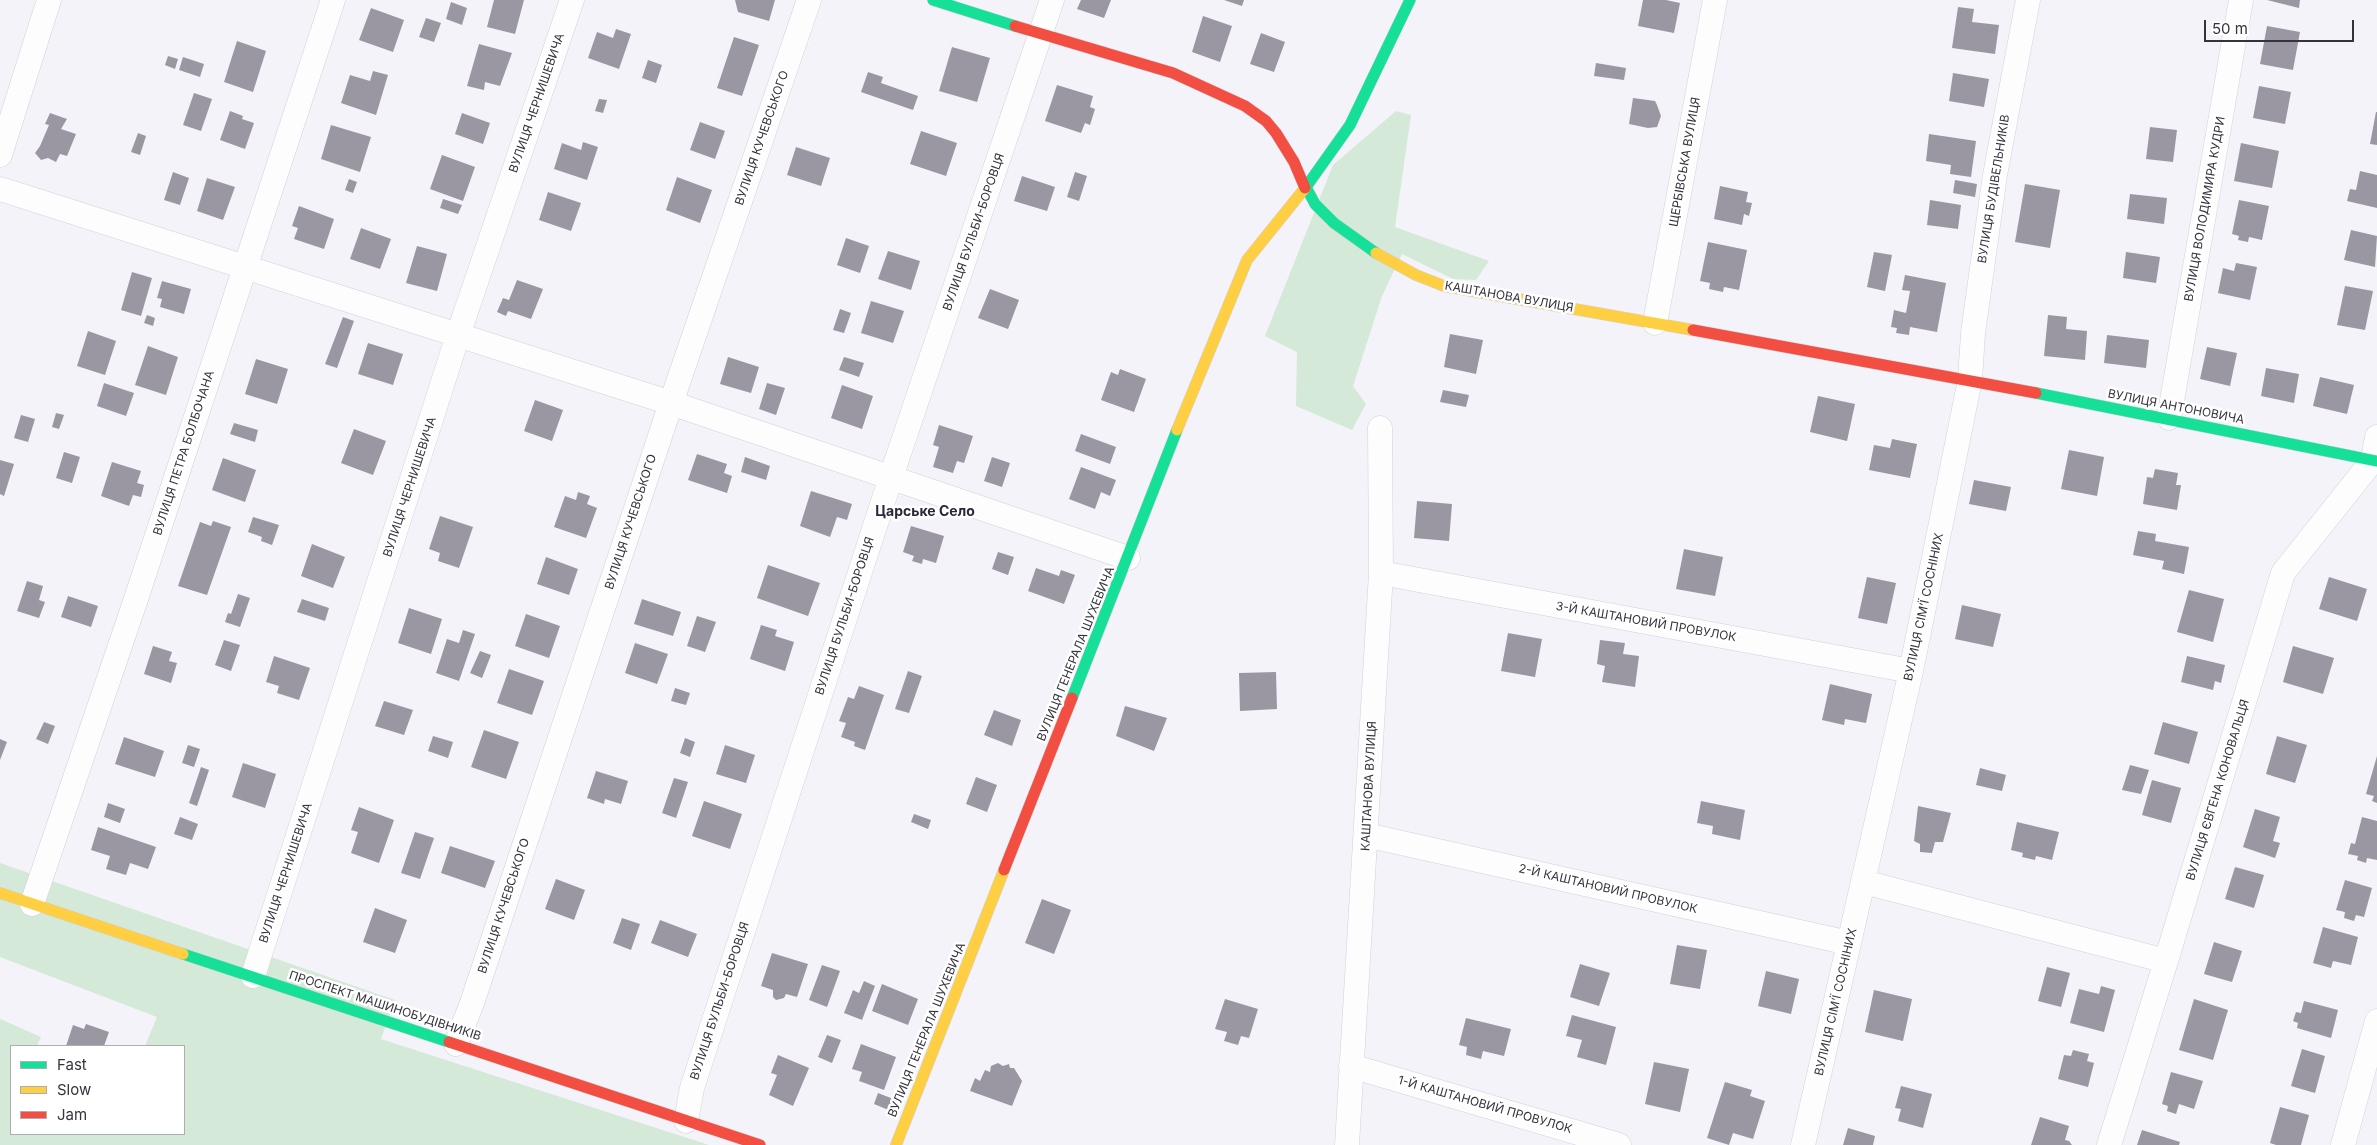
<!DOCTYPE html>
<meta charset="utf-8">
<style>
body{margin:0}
#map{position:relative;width:2377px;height:1145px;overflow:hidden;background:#f4f3f9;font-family:Inter,sans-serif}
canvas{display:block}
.legend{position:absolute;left:10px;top:1045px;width:175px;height:90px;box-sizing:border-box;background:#fff;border:1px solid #aeadb2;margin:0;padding:6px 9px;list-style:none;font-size:15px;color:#35333e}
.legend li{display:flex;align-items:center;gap:10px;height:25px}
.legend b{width:25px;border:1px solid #aeadb2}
.scale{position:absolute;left:2204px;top:20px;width:150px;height:22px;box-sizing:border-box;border:2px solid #35333e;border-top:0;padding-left:6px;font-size:15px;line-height:18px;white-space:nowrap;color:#35333e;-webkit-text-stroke:4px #fff;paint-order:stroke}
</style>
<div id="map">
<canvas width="2377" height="1145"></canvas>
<ul class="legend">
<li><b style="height:6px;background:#16e098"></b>Fast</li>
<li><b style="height:6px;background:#ffcf43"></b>Slow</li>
<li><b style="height:6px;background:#f24e42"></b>Jam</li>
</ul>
<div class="scale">50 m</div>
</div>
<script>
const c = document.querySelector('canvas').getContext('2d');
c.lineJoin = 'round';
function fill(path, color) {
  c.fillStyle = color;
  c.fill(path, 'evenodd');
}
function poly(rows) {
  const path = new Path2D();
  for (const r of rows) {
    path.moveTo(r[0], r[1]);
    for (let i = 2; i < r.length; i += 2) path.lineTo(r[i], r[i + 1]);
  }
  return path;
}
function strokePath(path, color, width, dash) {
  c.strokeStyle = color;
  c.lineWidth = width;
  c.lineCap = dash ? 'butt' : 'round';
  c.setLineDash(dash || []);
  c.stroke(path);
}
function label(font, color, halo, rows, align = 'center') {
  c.font = font + ' Inter,sans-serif';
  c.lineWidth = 5;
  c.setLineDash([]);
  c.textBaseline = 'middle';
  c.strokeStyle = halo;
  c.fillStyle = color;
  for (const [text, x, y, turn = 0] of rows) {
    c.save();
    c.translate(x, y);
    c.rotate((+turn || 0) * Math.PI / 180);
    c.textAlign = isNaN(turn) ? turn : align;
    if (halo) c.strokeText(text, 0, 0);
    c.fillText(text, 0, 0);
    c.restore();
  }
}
fill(poly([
 [1396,111,1411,115,1395,227,1489,261,1476,280,1453,279,1402,254,1382,296,1353,386,1366,404,1352,430,1296,406,1297,352,1265,336,1333,165],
 [0,863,395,1000,381,1039,709,1145,0,1145,0,1019,41,1037,37,1046,11,1046,11,1134,184,1134,184,1046,145,1046,157,1017,0,957]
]), '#d4e9d7');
fill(poly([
 [494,0,524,0,515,34,487,27],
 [735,0,775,0,769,21,738,12],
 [1081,0,1111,0,1104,18,1077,9],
 [1224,0,1244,0,1242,6],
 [1643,0,1666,0,1680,3,1674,33,1638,26],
 [2267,0,2300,0,2299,8],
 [451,2,467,8,462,25,446,19],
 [1958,7,1974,9,1972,22,1999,25,1995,54,1952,48],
 [371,8,404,20,393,52,359,40],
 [1203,16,1232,26,1220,62,1192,52],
 [426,18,441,23,434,42,419,37],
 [2267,26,2300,32,2293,70,2260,64],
 [616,29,631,34,619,69,588,58,597,32,613,38],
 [1261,33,1285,42,1274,72,1250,64],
 [734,37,759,45,742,96,717,88],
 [237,41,266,51,253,92,224,82],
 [479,44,512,53,500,86,485,82,484,90,467,86],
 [952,47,990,58,977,102,939,91],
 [168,56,178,59,175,69,165,65],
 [183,57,204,64,200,77,179,70],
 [648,60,662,65,656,83,642,78],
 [1596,63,1626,68,1624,80,1594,76],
 [373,71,388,75,376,115,341,103,350,75,370,81],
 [868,72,883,77,881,83,918,96,913,110,861,92],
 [1953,73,1989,79,1984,107,1949,101],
 [1057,85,1093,96,1090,107,1095,109,1090,125,1085,123,1081,133,1045,121],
 [2259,86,2291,92,2285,124,2253,118],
 [194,93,212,99,201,131,183,125],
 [1633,98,1655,101,1657,105,1661,116,1657,127,1648,128,1629,124],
 [599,99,607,100,603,113,595,111],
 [230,111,243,116,242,119,254,123,245,149,220,140],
 [2376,112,2377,112,2377,145,2370,144],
 [50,113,67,119,61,129,76,134,67,156,60,154,56,162,48,158,41,160,35,153,40,146,49,125,45,124],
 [462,113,490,123,483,144,455,134],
 [700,122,725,131,715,159,690,150],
 [331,125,371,137,360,172,321,159],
 [2150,127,2177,130,2173,162,2146,159],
 [921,131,957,143,946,176,910,164],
 [138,133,146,136,140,155,131,152],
 [1929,134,1976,141,1971,177,1950,174,1951,165,1926,161],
 [583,142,598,147,587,180,554,169,562,143,581,150],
 [2241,143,2279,151,2272,188,2234,181],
 [796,147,830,158,821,186,787,175],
 [442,155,475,167,463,201,430,189],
 [2360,171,2377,175,2377,208,2347,201,2350,189,2356,190],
 [173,172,189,178,180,205,164,200],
 [1075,172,1087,176,1079,201,1067,197],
 [1022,176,1055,187,1047,211,1014,201],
 [677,177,712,190,700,223,666,210],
 [207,178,235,187,223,220,197,211],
 [349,179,357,182,353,193,345,190],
 [1955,180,1977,184,1975,197,1953,193],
 [2025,184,2060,190,2050,248,2015,242],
 [1720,186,1748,192,1746,202,1752,203,1749,216,1744,214,1742,225,1714,219],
 [548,192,581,203,571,231,539,220],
 [2130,194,2167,198,2164,224,2127,219],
 [443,199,462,205,458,214,440,208],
 [1930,200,1961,205,1958,229,1927,225],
 [2239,200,2269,206,2262,240,2249,237,2248,242,2238,240,2239,236,2232,234],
 [299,206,334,219,324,249,294,239,298,228,292,226],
 [361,228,391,239,380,269,350,259],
 [2351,230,2377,236,2375,267,2344,260],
 [846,238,869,246,860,273,837,265],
 [1708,242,1747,250,1739,290,1724,287,1723,292,1709,289,1710,283,1700,281],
 [417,246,447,254,437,291,406,283],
 [888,251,920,261,911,290,878,279],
 [1874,252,1892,255,1885,291,1867,287],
 [2126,252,2160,257,2156,283,2123,278],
 [2236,263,2257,267,2250,300,2218,293,2223,268,2234,271],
 [132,272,152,278,141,316,121,310],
 [1905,275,1946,283,1937,332,1910,327,1909,335,1896,333,1897,328,1891,327,1894,310,1906,313,1910,291,1902,290],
 [517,280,543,289,531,319,508,311,506,316,497,312,503,298,509,300],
 [162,281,191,289,184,314,160,307,162,299,157,298],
 [2345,286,2373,291,2365,330,2337,325],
 [990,289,1019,300,1008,329,978,318],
 [871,301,904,311,893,343,861,333],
 [840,309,851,313,844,333,833,330],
 [147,315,155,318,153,326,144,323],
 [2048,315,2067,317,2066,329,2087,331,2085,360,2044,356],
 [343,317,354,321,337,368,325,364],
 [88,331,116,341,105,375,77,366],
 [1450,334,1483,340,1476,374,1444,367],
 [2107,335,2149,340,2146,368,2104,363],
 [368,343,403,354,393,385,358,374],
 [148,346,178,357,166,395,135,385],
 [2207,347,2237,353,2230,386,2200,379],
 [728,357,759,367,751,393,720,384],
 [844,357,864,363,859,377,839,370],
 [256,359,288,369,277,404,245,394],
 [2266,368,2299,374,2294,403,2261,396],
 [1120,369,1146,379,1134,412,1101,400,1111,372,1118,375],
 [2320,377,2354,385,2347,414,2313,406],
 [104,383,134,393,126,416,97,406],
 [767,383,785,388,776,415,759,409],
 [842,385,873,396,862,429,831,418],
 [1443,390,1469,395,1466,407,1440,402],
 [1818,396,1855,404,1847,441,1810,432],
 [535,400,563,410,552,441,524,431],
 [56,413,64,415,59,429,52,427],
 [21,415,35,419,28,442,14,438],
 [234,423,258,430,255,442,230,434],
 [939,425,973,436,964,463,957,461,953,473,933,467,939,447,933,445],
 [354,429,386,441,373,475,341,463],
 [1081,434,1116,447,1110,464,1075,451],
 [1892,439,1917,444,1910,478,1869,470,1874,445,1890,448],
 [2069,450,2104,457,2097,496,2061,489],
 [64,452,80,457,72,483,56,478],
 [697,454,727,464,724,473,732,476,727,493,688,480],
 [745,457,770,466,766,480,741,472],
 [992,457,1010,463,1002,487,984,481],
 [223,458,256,470,245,502,212,490],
 [0,460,14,464,4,496,0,494],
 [112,462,141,471,137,483,144,485,141,497,133,495,129,506,101,496],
 [1081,467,1116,480,1110,496,1101,492,1095,509,1069,499],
 [2155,469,2178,473,2176,485,2181,485,2177,510,2143,504,2147,477,2153,478],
 [1974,480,2011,487,2006,511,1969,504],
 [811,491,852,504,847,520,837,517,830,537,800,526],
 [578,492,590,496,587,504,597,508,586,538,554,527,565,496,576,500],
 [1417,501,1452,504,1449,541,1414,538],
 [440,516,473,527,459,568,438,561,440,553,429,549],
 [253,517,279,525,272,545,261,541,262,537,248,532],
 [213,521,231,527,207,595,178,586,200,522,211,526],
 [911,526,944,536,936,563,923,559,922,564,912,561,914,556,903,552],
 [2138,531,2156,534,2155,541,2189,547,2184,574,2162,569,2164,561,2133,555],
 [312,544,345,557,333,588,301,576],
 [1684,549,1723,557,1715,596,1676,589],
 [998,552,1014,557,1008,575,992,569],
 [546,557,578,569,569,595,537,584],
 [768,565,820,583,808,616,757,598],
 [1036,568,1059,576,1061,570,1075,575,1064,604,1028,591],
 [1867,577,1896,583,1887,624,1858,618],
 [2329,577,2367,589,2357,621,2319,609],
 [27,581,43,586,39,600,45,602,39,618,17,611],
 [2189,590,2224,599,2213,642,2177,632],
 [238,594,250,598,240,627,225,622,228,613,231,614],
 [68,596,98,606,91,627,61,617],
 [302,599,329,608,325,621,297,612],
 [642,599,681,612,673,636,634,624],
 [1962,605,2001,614,1993,647,1955,639],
 [409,608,442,619,431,654,398,643],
 [526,614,560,626,549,658,515,646],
 [697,616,716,622,705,652,687,646],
 [761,625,777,630,775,636,794,642,785,671,750,659],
 [463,630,475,634,459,681,436,673,447,639,459,643],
 [1508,633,1542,639,1535,677,1501,671],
 [224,640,240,645,231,671,215,665],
 [1600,640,1625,643,1623,654,1639,656,1635,687,1602,682,1605,666,1597,664],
 [635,643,668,654,657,684,625,673],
 [153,646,172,652,169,661,177,663,171,683,144,674],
 [2293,646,2334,658,2323,694,2283,682],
 [480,651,491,655,482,678,470,673],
 [274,656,310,668,299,700,277,693,279,686,266,682],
 [2187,656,2225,665,2221,683,2215,681,2213,690,2181,682],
 [509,669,544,681,532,715,497,703],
 [908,671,922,676,909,713,895,709],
 [1276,672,1277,709,1240,711,1239,673],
 [1830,684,1872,694,1866,723,1845,719,1844,725,1822,720],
 [859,686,884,695,865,750,854,746,855,742,841,737,846,723,839,721,848,697,854,699],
 [675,688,690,693,686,705,671,701],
 [384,701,413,710,404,735,375,726],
 [1125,706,1167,718,1154,751,1116,736],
 [994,710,1021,720,1012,746,984,735],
 [44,722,55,726,48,744,36,739],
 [2163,722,2198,732,2189,764,2154,754],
 [484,730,519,742,506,779,471,767],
 [433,736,453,742,448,758,428,751],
 [2277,736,2307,745,2295,783,2266,774],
 [124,737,164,751,155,777,115,764],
 [685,738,695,742,690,757,680,753],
 [0,739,7,742,0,760],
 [188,745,200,749,194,767,182,763],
 [725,745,755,755,746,783,716,774],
 [2377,756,2377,803,2372,801,2374,796,2366,794],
 [243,763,276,774,265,808,232,797],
 [2130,765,2149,770,2141,794,2122,790],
 [201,767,209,770,197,806,189,803],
 [1980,768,2006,775,2002,791,1976,785],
 [596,771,628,781,621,804,605,799,604,804,587,798],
 [976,777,997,785,987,812,966,804],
 [674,778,688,782,676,818,662,813],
 [2152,780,2181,788,2171,823,2142,815],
 [704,801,742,814,730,849,692,836],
 [1701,801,1745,810,1740,840,1712,834,1713,826,1697,823],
 [108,803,125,809,120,823,104,817],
 [1918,806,1951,813,1943,842,1935,842,1932,853,1920,852,1920,844,1914,841],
 [359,807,394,820,379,863,351,853,358,832,351,830],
 [2255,809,2280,817,2273,841,2280,843,2275,858,2243,847],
 [914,814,931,820,928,829,911,822],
 [180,817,198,824,192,840,174,834],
 [2362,817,2377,821,2377,860,2367,858,2366,863,2357,860,2358,856,2348,854,2351,843,2355,844],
 [2017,822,2059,832,2052,860,2036,856,2035,860,2022,857,2023,853,2011,850],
 [98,827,156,847,148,869,130,863,126,875,106,869,110,856,91,850],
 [415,832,434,838,420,879,401,873],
 [450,846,495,861,485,888,441,873],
 [2235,867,2264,875,2254,908,2225,899],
 [556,879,585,890,574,920,545,909],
 [2345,880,2372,888,2364,917,2356,915,2354,921,2344,918,2345,912,2336,910],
 [1042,899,1071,910,1054,954,1025,943],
 [375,908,407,920,395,953,363,942],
 [622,918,640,924,631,950,613,943],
 [660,920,697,934,688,957,651,943],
 [2323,927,2358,937,2351,965,2333,961,2331,968,2313,963],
 [2214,942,2242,951,2232,982,2204,974],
 [1677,945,1707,950,1700,989,1670,984],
 [772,953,808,964,797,997,786,994,784,998,776,1000,773,997,773,990,761,986],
 [1580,964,1610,973,1599,1006,1570,997],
 [822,965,840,971,827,1007,809,1000],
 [2047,967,2070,973,2061,1007,2038,1001],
 [1766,971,1799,979,1791,1014,1758,1006],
 [864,981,875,986,862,1020,844,1013,853,990,859,993],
 [882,984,918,999,908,1025,872,1011],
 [2101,986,2115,990,2104,1032,2070,1023,2079,989,2099,994],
 [1874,990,1912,999,1903,1041,1865,1032],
 [1225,999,1258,1009,1249,1038,1241,1036,1238,1045,1224,1041,1227,1032,1215,1029],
 [2194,999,2228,1010,2213,1060,2179,1050],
 [2304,1001,2338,1010,2331,1038,2297,1028,2298,1023,2293,1021,2296,1012,2301,1013],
 [1572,1015,1616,1027,1606,1065,1577,1057,1582,1040,1566,1036],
 [1466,1018,1511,1029,1504,1056,1483,1051,1481,1059,1466,1055,1467,1047,1459,1045],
 [86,1024,109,1032,104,1046,66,1046,73,1025,84,1029],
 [827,1035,841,1040,832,1063,818,1057],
 [861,1044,896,1057,884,1090,859,1081,862,1072,852,1069],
 [2302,1049,2325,1056,2315,1093,2291,1086],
 [2073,1050,2089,1054,2087,1061,2094,1063,2088,1087,2058,1079,2064,1055,2071,1056],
 [778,1055,809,1068,793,1106,769,1095,777,1075,771,1073],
 [1654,1062,1689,1069,1680,1112,1645,1104],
 [998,1063,1003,1066,1009,1064,1010,1068,1014,1068,1022,1081,1012,1106,970,1091,975,1078,980,1081,985,1070,990,1072,991,1066],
 [2171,1072,2203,1081,2194,1109,2179,1104,2176,1114,2167,1111,2168,1106,2162,1104],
 [1725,1082,1752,1090,1750,1096,1765,1101,1753,1139,1733,1133,1729,1145,1707,1138],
 [1901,1086,1932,1094,1923,1128,1898,1121,1901,1109,1895,1108],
 [878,1093,896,1100,891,1111,874,1104],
 [2280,1107,2309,1115,2301,1145,2276,1145,2270,1143],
 [2040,1117,2069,1126,2065,1140,2069,1141,2072,1145,2031,1145],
 [1848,1128,1875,1136,1873,1145,1843,1145],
 [2142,1130,2180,1142,2179,1145,2137,1145]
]), '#9a97a3');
const street = poly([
 [0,155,49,0],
 [0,189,671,403,1128,558],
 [1655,323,1715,0],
 [2169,418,2241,0],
 [1381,573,1911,671],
 [1366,835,1849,943],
 [1864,882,2166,961],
 [32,904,137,596,333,0],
 [253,976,458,335,572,0],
 [456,1044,472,1003,671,403,809,0],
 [1351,1066,1619,1145],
 [686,1121,692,1088,891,477,1052,0],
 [1347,1145,1381,573,1380,428],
 [1803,1145,1911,671,1970,380,1973,333,1995,175,2028,0],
 [2109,1145,2166,961,2283,573,2373,460,2377,437],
 [2343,1145,2377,1021]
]);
const fast = poly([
 [933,0,1015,26],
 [1376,253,1334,223,1315,204,1306,187,1350,125,1410,0],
 [2036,393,2377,461],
 [1072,698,1177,430],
 [183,954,449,1042]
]);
const slow = poly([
 [1376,253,1416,275,1444,286,1693,330],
 [1177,430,1247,260,1305,188],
 [0,893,183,954],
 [896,1145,1004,870]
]);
const jam = poly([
 [1015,26,1173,73,1245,106,1266,121,1276,133,1294,162,1305,188],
 [1693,330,2036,393],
 [1004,870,1072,698],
 [449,1042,760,1145]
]);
strokePath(street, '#d2d0d9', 25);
strokePath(fast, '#d2d0d9', 12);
strokePath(slow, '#d2d0d9', 12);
strokePath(jam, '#d2d0d9', 12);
strokePath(street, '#fdfdfe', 24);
strokePath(fast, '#16e098', 11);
strokePath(slow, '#ffcf43', 11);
strokePath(jam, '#f24e42', 11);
label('12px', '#35333e', '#fff', [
 ["ВУЛИЦЯ ЧЕРНИШЕВИЧА",537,103,-71],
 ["ВУЛИЦЯ КУЧЕВСЬКОГО",762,138,-71],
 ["ЩЕРБІВСЬКА ВУЛИЦЯ",1685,162,-80],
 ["ВУЛИЦЯ БУДІВЕЛЬНИКІВ",1994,189,-81],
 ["ВУЛИЦЯ ВОЛОДИМИРА КУДРИ",2205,209,-80],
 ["ВУЛИЦЯ БУЛЬБИ-БОРОВЦЯ",974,232,-71],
 ["КАШТАНОВА ВУЛИЦЯ",1509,297,10],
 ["ВУЛИЦЯ АНТОНОВИЧА",2176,407,11],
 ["ВУЛИЦЯ ПЕТРА БОЛБОЧАНА",184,453,-72],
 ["ВУЛИЦЯ ЧЕРНИШЕВИЧА",410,487,-72],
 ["ВУЛИЦЯ КУЧЕВСЬКОГО",631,522,-72],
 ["ВУЛИЦЯ СІМ’Ї СОСНІНИХ",1924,607,-78],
 ["ВУЛИЦЯ БУЛЬБИ-БОРОВЦЯ",845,616,-72],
 ["3-Й КАШТАНОВИЙ ПРОВУЛОК",1646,622,10],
 ["ВУЛИЦЯ ГЕНЕРАЛА ШУХЕВИЧА",1076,654,-68],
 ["КАШТАНОВА ВУЛИЦЯ",1369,786,-87],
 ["ВУЛИЦЯ ЄВГЕНА КОНОВАЛЬЦЯ",2218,790,-73],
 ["ВУЛИЦЯ ЧЕРНИШЕВИЧА",286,873,-72],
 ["2-Й КАШТАНОВИЙ ПРОВУЛОК",1608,889,13],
 ["ВУЛИЦЯ КУЧЕВСЬКОГО",504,906,-72],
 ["ВУЛИЦЯ БУЛЬБИ-БОРОВЦЯ",720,1001,-72],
 ["ВУЛИЦЯ СІМ’Ї СОСНІНИХ",1836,1002,-77],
 ["ПРОСПЕКТ МАШИНОБУДІВНИКІВ",385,1006,18],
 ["ВУЛИЦЯ ГЕНЕРАЛА ШУХЕВИЧА",927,1030,-68],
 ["1-Й КАШТАНОВИЙ ПРОВУЛОК",1485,1105,16]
]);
label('bold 14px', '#2c263c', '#fff', [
 ["Царське Село",925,512]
]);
</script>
